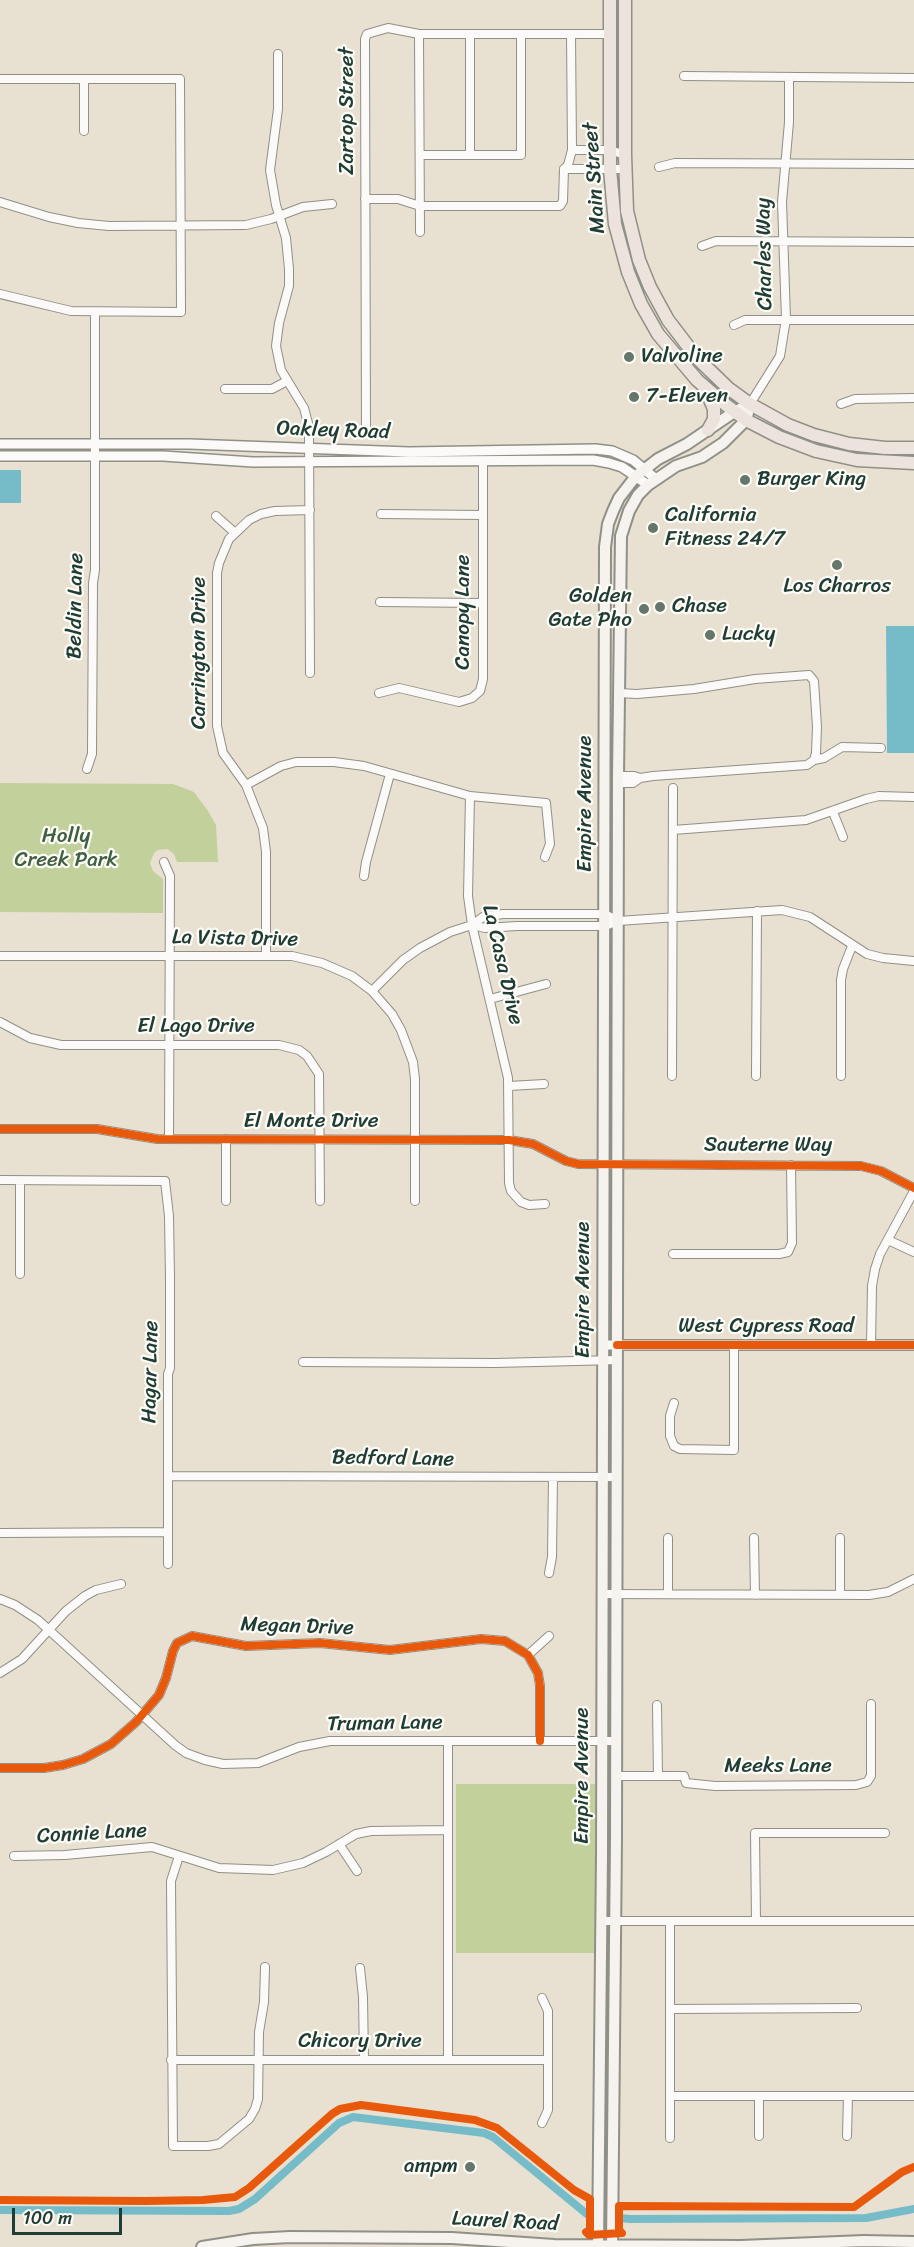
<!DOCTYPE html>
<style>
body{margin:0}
#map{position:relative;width:914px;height:2247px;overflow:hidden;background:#e8e0d1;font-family:Sriracha,sans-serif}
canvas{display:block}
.scale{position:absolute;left:12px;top:2208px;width:110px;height:27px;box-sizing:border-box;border:3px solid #1f3d34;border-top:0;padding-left:8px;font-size:18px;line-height:21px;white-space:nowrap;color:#1f3d34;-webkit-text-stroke:4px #fdfcf7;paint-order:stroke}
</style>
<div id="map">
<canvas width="914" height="2247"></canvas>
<div class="scale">100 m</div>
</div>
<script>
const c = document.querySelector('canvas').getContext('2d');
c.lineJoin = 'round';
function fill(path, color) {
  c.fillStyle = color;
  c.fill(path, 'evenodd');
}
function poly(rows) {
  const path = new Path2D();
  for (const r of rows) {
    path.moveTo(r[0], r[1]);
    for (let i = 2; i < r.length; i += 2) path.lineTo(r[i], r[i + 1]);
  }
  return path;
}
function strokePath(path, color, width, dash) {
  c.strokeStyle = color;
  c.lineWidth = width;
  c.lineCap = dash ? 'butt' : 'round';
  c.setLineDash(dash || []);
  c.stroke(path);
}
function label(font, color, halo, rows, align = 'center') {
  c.font = font + ' Sriracha,sans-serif';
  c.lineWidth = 4.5;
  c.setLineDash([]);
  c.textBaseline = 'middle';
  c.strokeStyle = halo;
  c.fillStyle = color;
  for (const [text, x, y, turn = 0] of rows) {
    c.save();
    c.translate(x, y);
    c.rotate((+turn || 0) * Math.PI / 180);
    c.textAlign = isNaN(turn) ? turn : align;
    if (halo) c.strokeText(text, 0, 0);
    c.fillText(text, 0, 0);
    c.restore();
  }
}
fill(poly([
 [0,783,173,784,194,792,208,811,216,825,218,862,177,862,174,854,167,849,158,850,154,853,150,863,153,871,163,879,163,913,0,912],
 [456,1784,595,1784,595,1953,456,1953]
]), '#c2d19b');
fill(poly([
 [0,470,21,470,21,503,0,503],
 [886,626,914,626,914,753,887,753]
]), '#76bcc8');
strokePath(poly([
 [0,2210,229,2211,239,2209,255,2199,339,2123,353,2117,484,2133,493,2137,588,2215,630,2219,866,2218,914,2209]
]), '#76bcc8', 8);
const minor = poly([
 [419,34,420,232],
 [470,34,470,154],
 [278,54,278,109,270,170,276,205,286,238,289,269,289,286,279,323,276,346,281,370,304,408,309,427,310,673],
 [684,76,914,78],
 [0,79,180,79,181,312,71,311,0,294],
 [84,131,84,80],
 [572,150,610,150,625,155],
 [420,155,521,155,521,34],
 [659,167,675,163,914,164],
 [564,169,568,165,572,150,571,34],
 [564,169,625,169],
 [365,199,398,199,420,206,560,206,563,201,564,169],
 [0,202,49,217,78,223,109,226,246,225,271,219,303,207,332,204],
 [702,246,716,241,914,242],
 [734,325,745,320,914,320],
 [225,389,272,389,287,381],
 [750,404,780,356,786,319,782,202,789,122,789,77],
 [841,404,855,399,914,398],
 [366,433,365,39,367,34,388,28,419,34,610,34],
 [381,514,483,515],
 [216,516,234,532],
 [380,602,482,603],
 [379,693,399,688,459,702,472,698,480,691,483,679,483,461],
 [814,760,824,758,842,747,881,748],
 [87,769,92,754,93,583,95,570,95,312],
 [618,776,634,776,640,778],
 [618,783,633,783,640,778,653,776,807,765,814,760,816,753,817,727,814,681,809,675,755,679,694,689,637,694,619,693],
 [246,785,281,766,296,762,334,762,364,766,470,796,546,803,550,844,545,857],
 [470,796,468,896,472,925,508,1078,509,1183,511,1191,521,1202,529,1205,545,1204],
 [833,812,843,837],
 [673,830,806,820,866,799,879,796,914,797],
 [164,862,170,876,169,1139],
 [364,876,366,862,390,774],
 [472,925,485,928,517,926,605,926,618,921,782,910,810,917,867,954,883,958,914,961],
 [0,956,292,956,322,963,352,976,372,991,392,1014,401,1030,413,1062,415,1079,415,1201],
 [266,956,266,852,263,828,246,785,223,753,217,726,217,573,219,563,229,539,249,520,261,514,275,511,310,510],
 [372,991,403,960,420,948,450,932,472,925,483,917,503,914,605,914,618,921],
 [490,999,546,984],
 [0,1022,30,1038,61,1045,279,1045,299,1050,307,1056,319,1074,320,1201],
 [672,1076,673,788],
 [756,1076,757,911],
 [841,1076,841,980,843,969,852,946],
 [509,1086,544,1084],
 [0,1129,97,1129,157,1139,509,1140,533,1144,566,1161,578,1164,861,1166,881,1171,914,1188],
 [226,1139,226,1201],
 [0,1180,165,1181,169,1216,170,1277,170,1368,168,1374,168,1564],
 [20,1181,20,1274],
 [888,1240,914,1252],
 [673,1254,779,1254,788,1252,792,1243,791,1165],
 [871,1345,872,1286,875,1269,880,1254,914,1191],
 [303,1362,495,1363,617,1360],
 [674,1403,670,1416,670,1436,674,1446,680,1449,734,1450,734,1345],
 [169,1476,617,1477],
 [0,1533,168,1532],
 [668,1538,668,1594],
 [754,1538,755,1595],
 [549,1573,552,1557,553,1477],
 [603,1594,869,1595,888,1592,914,1579],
 [840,1595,840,1538],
 [0,1599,15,1605,38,1620,175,1745,186,1753,205,1760,223,1764,258,1763,299,1747,330,1741,616,1741],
 [528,1655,549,1636],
 [0,1673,22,1659,66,1611,85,1596,96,1590,121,1584],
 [657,1705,658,1776],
 [448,1741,448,2060],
 [0,1768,44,1768,63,1765,83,1759,111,1744,136,1722,159,1695,166,1678,173,1651,177,1643,192,1636,246,1646,320,1643,390,1650,481,1639,505,1641,528,1655,538,1673,540,1686,540,1741],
 [616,1776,684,1776,686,1783,715,1786,856,1785,867,1782,871,1776,871,1704],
 [339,1844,357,1871],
 [14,1856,65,1855,152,1847,219,1868,273,1870,303,1863,326,1852,356,1834,371,1831,448,1830],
 [179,1856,171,1881,173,2146,208,2146,219,2144,249,2119,255,2109,258,2099,259,2032,264,2002,265,1967],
 [602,1921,914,1921],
 [670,1921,670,2138],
 [756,1921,755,1833,885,1833],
 [360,1968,363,1997,364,2060],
 [542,1998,548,2011,548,2110,542,2123],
 [671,2009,857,2008],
 [171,2060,548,2060],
 [671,2096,914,2096],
 [759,2136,759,2096],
 [847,2136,848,2096]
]);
const tertiary = poly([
 [0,444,189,444,409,452,595,449,612,451,633,460,656,479],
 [0,456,163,456,253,462,593,460,609,463,622,467,648,485],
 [604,1345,914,1345]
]);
const secondary = poly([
 [202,2247,253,2239,290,2237,452,2238,554,2245,741,2246,864,2241,914,2242],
 [598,2247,602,1855,605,547,608,524,613,511,619,498,636,476,658,459,687,444,734,412,750,404],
 [612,2247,616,1839,618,776,621,536,629,511,638,495,648,485,676,466,702,457,723,443,746,420,748,413]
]);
const primary = poly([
 [610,0,610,169,615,224,628,272,641,304,658,334,697,380,726,405,746,420,779,437,816,451,857,460,914,463],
 [625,0,625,155,627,211,639,260,650,287,668,320,697,358,728,388,750,404,788,425,814,435,849,444,885,448,914,448],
 [706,390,714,409,714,419,708,430]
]);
strokePath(minor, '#8f9087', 10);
strokePath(tertiary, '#8f9087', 12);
strokePath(secondary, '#8f9087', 14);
strokePath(primary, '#8f9087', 15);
strokePath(minor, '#fcfaf8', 8);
strokePath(tertiary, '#fcfaf8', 9);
strokePath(secondary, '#f6f2ed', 10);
strokePath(primary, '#ece4dc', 12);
strokePath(poly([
 [0,1129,97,1129,157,1139,509,1140,533,1144,566,1161,578,1164,861,1166,881,1171,914,1188],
 [617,1345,914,1345],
 [0,1768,44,1768,63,1765,83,1759,111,1744,136,1722,159,1695,166,1678,173,1651,177,1643,192,1636,246,1646,320,1643,390,1650,481,1639,505,1641,528,1655,538,1673,540,1686,540,1741],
 [0,2200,146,2201,203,2200,235,2197,249,2188,332,2114,340,2109,361,2105,475,2120,497,2128,574,2190,590,2199,590,2230,586,2232,589,2235,622,2233,619,2230,619,2206,854,2207,902,2172,914,2167]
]), '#e8590c', 8);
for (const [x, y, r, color] of [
 [629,357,6,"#65766b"],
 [634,397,6,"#65766b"],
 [745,480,6,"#65766b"],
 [653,528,6,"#65766b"],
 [837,565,6,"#65766b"],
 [660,607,6,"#65766b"],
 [644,609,6,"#65766b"],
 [710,635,6,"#65766b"],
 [470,2167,6,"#65766b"]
]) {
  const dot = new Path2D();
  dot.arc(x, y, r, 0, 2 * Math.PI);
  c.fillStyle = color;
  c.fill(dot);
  strokePath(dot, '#fdfcf7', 2);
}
label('21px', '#1f3d34', '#fdfcf7', [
 ["Zartop Street",348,111,-90],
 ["Main Street",595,178,-94],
 ["Charles Way",765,254,-91],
 ["Oakley Road",333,431,2],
 ["Beldin Lane",76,606,-89],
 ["Canopy Lane",464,612,-90],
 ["Carrington Drive",200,653,-90],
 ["Empire Avenue",586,804,-90],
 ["La Vista Drive",235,939,1],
 ["La Casa Drive",502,965,77],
 ["El Lago Drive",196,1027],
 ["El Monte Drive",311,1122],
 ["Sauterne Way",768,1146],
 ["Empire Avenue",584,1290,-90],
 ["West Cypress Road",766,1327],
 ["Hagar Lane",151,1372,-89],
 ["Bedford Lane",393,1459,1],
 ["Megan Drive",297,1627,2],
 ["Truman Lane",385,1724,-1],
 ["Meeks Lane",778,1767],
 ["Empire Avenue",583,1776,-90],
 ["Connie Lane",92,1834,-3],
 ["Chicory Drive",360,2042],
 ["Laurel Road",505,2222,3]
]);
label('21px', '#1f3d34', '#fdfcf7', [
 ["Valvoline",641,357],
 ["7-Eleven",646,397],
 ["Burger King",757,480],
 ["California",665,516],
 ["Fitness 24/7",665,540],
 ["Los Charros",837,587,"center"],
 ["Golden",632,597,"right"],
 ["Gate Pho",632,621,"right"],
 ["Chase",672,607],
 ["Lucky",722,635],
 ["ampm",458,2167,"right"]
], 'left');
label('21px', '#405f43', '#fdfcf7', [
 ["Holly",66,837],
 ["Creek Park",66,861]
]);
</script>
